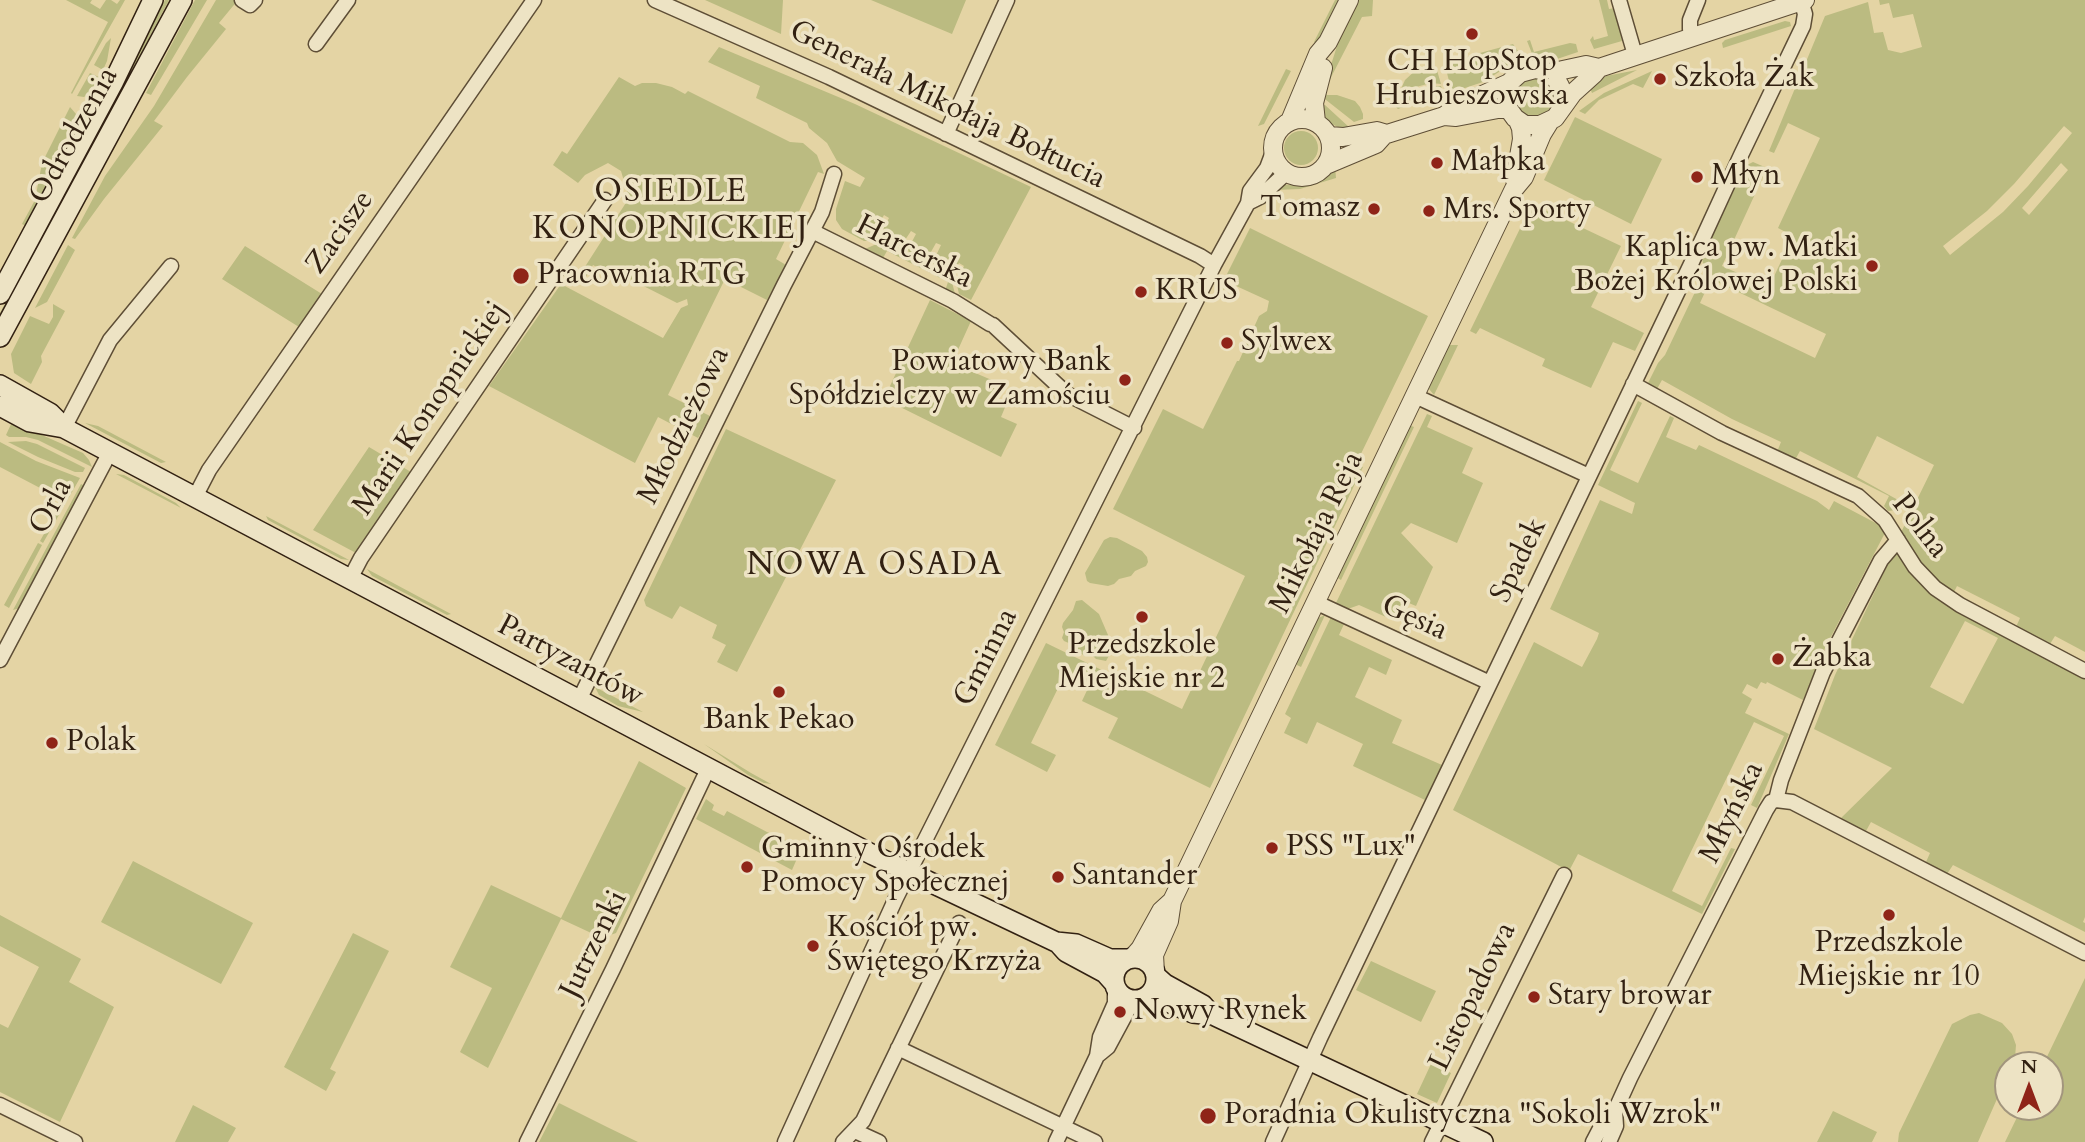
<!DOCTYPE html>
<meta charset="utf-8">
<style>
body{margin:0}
#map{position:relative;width:2085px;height:1142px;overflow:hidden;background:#e4d4a4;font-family:Cardo,serif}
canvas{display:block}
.north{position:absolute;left:1994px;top:1051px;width:70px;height:70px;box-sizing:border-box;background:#ede3c4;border:2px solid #a2957d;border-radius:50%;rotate:0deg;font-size:19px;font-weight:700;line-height:28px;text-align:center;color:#322112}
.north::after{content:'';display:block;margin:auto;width:24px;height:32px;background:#8f2418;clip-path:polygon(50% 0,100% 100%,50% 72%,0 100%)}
</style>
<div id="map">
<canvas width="2085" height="1142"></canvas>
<div class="north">N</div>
</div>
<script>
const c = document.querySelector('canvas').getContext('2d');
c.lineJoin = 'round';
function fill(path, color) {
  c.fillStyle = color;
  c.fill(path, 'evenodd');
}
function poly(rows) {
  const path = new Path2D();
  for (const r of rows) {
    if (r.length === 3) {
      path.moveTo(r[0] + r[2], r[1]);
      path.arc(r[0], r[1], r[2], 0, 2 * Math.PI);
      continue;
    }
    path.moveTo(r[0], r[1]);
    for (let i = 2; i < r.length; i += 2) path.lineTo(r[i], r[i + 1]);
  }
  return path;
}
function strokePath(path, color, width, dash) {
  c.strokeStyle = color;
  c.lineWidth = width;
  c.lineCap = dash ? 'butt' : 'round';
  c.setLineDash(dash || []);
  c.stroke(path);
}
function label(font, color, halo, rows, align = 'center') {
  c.font = font + ' Cardo,serif';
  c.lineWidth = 7;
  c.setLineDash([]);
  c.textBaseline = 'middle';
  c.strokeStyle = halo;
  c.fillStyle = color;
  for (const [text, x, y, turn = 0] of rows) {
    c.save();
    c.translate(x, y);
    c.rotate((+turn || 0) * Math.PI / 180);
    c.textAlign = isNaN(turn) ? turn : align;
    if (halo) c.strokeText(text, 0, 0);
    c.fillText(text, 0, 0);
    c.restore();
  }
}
fill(poly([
 [66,0,92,0,90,3,100,9,106,0,111,0,117,4,120,0,125,0,72,94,71,93,108,22],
 [165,0,169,0,126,82,123,80],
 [195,0,207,0,151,95,146,93],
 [216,0,238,0,219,23,226,29,187,77,154,121,163,126,104,199,75,239,72,238,105,176,154,106],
 [705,0,783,0,781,34],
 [871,0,966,0,952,34],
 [1335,0,1340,0,1319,44,1314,42],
 [1358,0,1373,0,1372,16,1362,17,1324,91,1327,95,1337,95,1355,101,1360,107,1363,114,1363,119,1354,122,1321,96,1338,43],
 [1599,0,1607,0,1609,9,1615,8,1621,32,1622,41,1594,49,1590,40,1593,36,1594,40,1608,36],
 [1879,0,2085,0,2085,652,2055,636,2050,644,2085,663,2085,917,2083,922,2085,923,2085,932,1953,865,1947,874,1926,862,1930,853,1871,822,1866,831,1840,819,1892,768,1814,729,1835,675,1887,566,1887,561,1934,465,1877,436,1857,477,1898,500,1899,504,1897,510,1888,511,1884,506,1889,496,1800,451,1795,460,1777,452,1781,442,1732,419,1662,380,1657,389,1647,385,1658,363,1665,355,1707,267,1703,263,1702,258,1720,219,1745,166,1753,162,1767,168,1722,266,1769,287,1793,236,1778,228,1820,138,1788,123,1774,153,1769,151,1825,16,1868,2,1874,33,1883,32,1888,50,1901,53,1922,47,1913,14,1893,18,1889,3,1880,5],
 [2064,126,2072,133,2028,186,2003,212,1950,255,1943,246,1987,211,2014,184],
 [2061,163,2068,170,2029,215,2022,208],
 [1711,279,1826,334,1815,358,1700,303],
 [1957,586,2020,618,2016,627,1953,594],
 [1965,621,1998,638,1963,704,1930,687],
 [1785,21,1790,22,1791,26,1723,48,1722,43,1725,40],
 [111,38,107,61,103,70,94,65,106,43],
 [1530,40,1534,52,1570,43,1576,44,1578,52,1557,59,1533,56,1527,41],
 [1513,44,1518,51,1518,60,1483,82,1456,91,1451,89,1445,65,1447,62],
 [719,47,855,104,1031,187,971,300,959,294,956,281,964,266,959,263,954,272,951,274,934,266,933,262,941,245,936,243,927,259,924,261,909,253,908,249,916,234,911,231,901,246,897,247,882,239,880,235,889,218,884,215,870,240,867,241,864,241,842,229,836,220,836,209,845,181,860,187,865,178,837,161,827,143,809,128,807,123,756,98,760,86,708,62],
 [1432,65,1436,67,1441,84,1431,83,1416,87,1417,92,1435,89,1434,86,1441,86,1443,92,1441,95,1426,98,1398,109,1395,106,1397,98,1405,80,1417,69],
 [1286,69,1291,71,1264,124,1258,126],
 [1637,70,1592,93,1589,86,1606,76],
 [1652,71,1643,88,1633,84,1599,100,1585,114,1579,111,1604,93],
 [90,73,99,77,91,91,84,97,77,96],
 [619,77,635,86,642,83,656,83,672,87,685,94,688,91,790,142,803,143,817,155,824,174,818,172,776,259,786,265,767,300,725,279,668,395,710,416,698,438,658,417,635,463,489,386,561,284,663,338,681,308,688,305,687,299,677,303,606,267,604,271,593,265,586,277,581,273,629,198,621,171,608,163,585,175,578,183,553,165,562,151,567,154],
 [1535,98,20],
 [118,88,122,90,4,314,0,313],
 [1319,105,1325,105,1350,128,1338,127,1329,123,1324,117],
 [70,107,76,114,75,122,58,154,40,202,29,224,24,225,22,224,35,200,42,163],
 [1575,117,1662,159,1631,224,1544,180],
 [1301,148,17],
 [1335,166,1336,178,1300,189,1275,190,1284,185,1305,185,1315,182,1324,177],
 [1532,204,1621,246,1591,307,1644,333,1635,351,1613,342,1591,388,1542,366,1545,359,1480,328,1476,334,1470,331],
 [1250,228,1428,316,1356,464,1363,467,1210,788,1108,738,1118,718,1082,701,1090,684,1066,672,1031,743,1056,755,1047,772,995,745,1046,643,1182,709,1245,576,1113,509,1163,409,1203,429,1237,361,1239,361,1259,316,1267,311,1269,301,1234,285,1230,292,1220,288],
 [836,234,865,249,879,243,952,282,955,294,945,291,948,282,887,251,883,258,839,238],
 [68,245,75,250,47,302,35,308],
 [245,246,322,294,299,327,222,279],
 [930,300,971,321,952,363,1001,384,994,400,1006,405,1001,417,1017,424,1001,457,884,399],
 [53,304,65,311,41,356,42,362,31,384,14,373,11,354,30,316,49,324,53,317],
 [1448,345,1458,345,1434,395,1429,389,1430,383],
 [1638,401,1642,403,1610,470,1638,483,1670,416,1674,418,1666,437,1696,450,1699,445,1817,501,1829,510,1834,501,1887,529,1823,652,1803,700,1767,682,1766,684,1761,682,1757,689,1747,684,1742,693,1752,699,1745,713,1789,734,1757,808,1751,805,1784,736,1754,722,1714,804,1672,891,1702,906,1731,848,1735,849,1702,914,1578,854,1569,871,1453,810,1534,642,1582,667,1597,639,1599,633,1550,609,1600,500,1632,514,1635,503,1598,485],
 [1427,414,1432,416,1427,427,1473,448,1462,473,1483,483,1457,543,1411,523,1401,533,1433,567,1416,606,1404,601,1395,621,1359,605,1345,610,1335,605],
 [12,422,83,453,89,460,92,467,38,440,26,437,9,437,6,435],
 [85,423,98,426,166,462,161,463],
 [1409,425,1414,427,1341,580,1336,577],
 [726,429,836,480,737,672,717,662,726,645,712,638,717,625,680,606,672,619,646,606,644,600],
 [26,441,37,444,85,468,83,472,75,472,38,457,8,442],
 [0,442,36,461,80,478,43,543,40,541,63,500,0,467],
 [369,447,411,472,356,553,313,530],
 [116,474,124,475,176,503,181,508],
 [81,484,85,486,20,608,13,610],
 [266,516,349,560,341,559,268,520],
 [1110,537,1117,538,1142,551,1147,557,1148,562,1146,566,1135,571,1131,576,1119,579,1114,584,1108,586,1090,583,1087,581,1085,573,1104,540],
 [38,543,42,545,9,608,4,605],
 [367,569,451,614,447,615,372,576],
 [1082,600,1099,614,1108,635,1112,645,1111,652,1106,661,1096,659,1092,655,1085,656,1075,650,1071,644,1064,641,1062,638,1064,632,1062,627,1063,623,1073,610,1076,601],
 [1325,615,1301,667,1297,665,1296,662,1316,619],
 [1331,617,1344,624,1339,635,1392,660,1386,675,1369,667,1355,697,1402,720,1392,743,1442,765,1425,800,1353,766,1363,744,1317,722,1307,744,1284,733,1291,718,1285,714],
 [595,687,643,712,618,706,599,695],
 [704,744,751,773,771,784,764,783,748,775],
 [639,761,686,788,616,933,602,938,561,919,488,1068,460,1052,492,988,450,967,491,885,561,918],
 [706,799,714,805,712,810,724,816,727,811,767,832,802,847,792,870,696,819],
 [133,861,253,923,221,984,101,922],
 [0,915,81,959,69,982,114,1007,60,1122,0,1092,0,1024,8,1028,39,967,0,946],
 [353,933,389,951,330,1069,336,1072,326,1091,284,1067],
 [1371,961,1436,991,1421,1022,1356,990],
 [2085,978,2085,1142,2005,1142,2022,1107,2050,1107,2050,1065,2043,1065],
 [1979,1013,2002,1023,2012,1034,2016,1045,2015,1058,2012,1065,2008,1065,2008,1074,1978,1142,1898,1142,1899,1133,1952,1024,1970,1015],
 [1431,1064,1451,1073,1437,1103,1417,1094],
 [559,1103,607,1127,638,1142,539,1142],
 [193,1105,236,1128,228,1142,175,1142],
 [1833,1111,1877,1132,1872,1142,1817,1142]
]), '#bbbb81');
const minor = poly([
 [242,0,250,5,255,0],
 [655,0,829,77,1200,256,1214,265],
 [1619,0,1635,55],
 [1692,36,1690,29,1690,20,1698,0],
 [316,44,348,0],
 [946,134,1007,0],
 [1248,203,1260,197,1286,173],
 [812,231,953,301,990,324],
 [993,325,1067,394,1134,428],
 [1633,384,1722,433,1858,496,1885,520,1915,567,1935,588,1960,605,2085,671],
 [1415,396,1589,476],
 [64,428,110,340,171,266],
 [195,497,209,470,534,0],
 [350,579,361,558,605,200],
 [1315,602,1490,683],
 [0,660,110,452],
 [579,700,784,285,822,212,834,174],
 [1776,800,1792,802,2085,953],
 [898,1048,1095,1142],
 [1097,1056,1108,1047,1129,1008,1138,1000],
 [0,1105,75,1142],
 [855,1131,879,1142],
 [527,1142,613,969,708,769],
 [785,1142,896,898,1214,265,1248,203,1250,191,1267,168,1273,152],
 [843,1142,863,1121,959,923],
 [1056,1142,1097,1056,1100,1037,1115,1003,1115,987],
 [1273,1142,1320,1038,1691,264,1741,155,1803,26,1805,14,1801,1],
 [1432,1142,1564,875],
 [1593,1142,1604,1121,1615,1111],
 [1609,1142,1616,1126,1615,1111,1630,1078,1766,810,1771,802,1776,800,1781,780,1823,672,1881,560,1898,540]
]);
const tertiary = poly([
 [1549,73,1586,65,1599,68],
 [1561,107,1563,94,1560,86,1556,79,1542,70,1535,69,1520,73,1509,83,1506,91,1507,107,1515,118,1525,125,1540,125,1555,118,1573,93,1594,74,1599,68,1805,0],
 [1444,116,1458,106,1509,83],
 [1302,148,29],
 [1290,121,1318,54,1328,42,1349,0],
 [1316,122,1314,103,1323,68],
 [1329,136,1343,137,1377,131,1387,134,1444,116,1456,117,1498,109,1509,109],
 [1326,165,1376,144,1385,134],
 [1515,180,1522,139,1521,128,1518,121],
 [1132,958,1140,949,1161,911,1172,901],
 [1155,972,1154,955,1169,921,1172,901,1514,189,1524,177,1542,134,1550,121]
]);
const secondary = poly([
 [0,294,114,81,153,0],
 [0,337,182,0],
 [0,385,50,413,57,420,59,426],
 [0,406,30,422,64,428,873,855,1056,942,1076,944,1110,959,1128,959],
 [1057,942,1066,952,1105,973,1113,982],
 [1135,979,21],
 [1156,976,1165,984,1203,1005,1212,1015],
 [1142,999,1159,998,1193,1013,1213,1015,1483,1142]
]);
strokePath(minor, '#5e4e36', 17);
strokePath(tertiary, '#5e4e36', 20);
strokePath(secondary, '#322112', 22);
strokePath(minor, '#ede3c4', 14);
strokePath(tertiary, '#ede3c4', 18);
strokePath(secondary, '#ede3c4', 19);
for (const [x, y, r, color] of [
 [1472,34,7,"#8f2418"],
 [1660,79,7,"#8f2418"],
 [1437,163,7,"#8f2418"],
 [1697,177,7,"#8f2418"],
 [1374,209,7,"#8f2418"],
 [1429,211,7,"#8f2418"],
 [1872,266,7,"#8f2418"],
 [521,276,9,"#8f2418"],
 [1141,292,7,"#8f2418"],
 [1227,343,7,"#8f2418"],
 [1125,380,7,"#8f2418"],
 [1142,617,7,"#8f2418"],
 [1778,659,7,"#8f2418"],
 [779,692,7,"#8f2418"],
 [52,743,7,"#8f2418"],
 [1272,848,7,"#8f2418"],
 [747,867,7,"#8f2418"],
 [1058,877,7,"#8f2418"],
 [1889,915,7,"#8f2418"],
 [813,946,7,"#8f2418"],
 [1534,997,7,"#8f2418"],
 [1120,1012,7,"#8f2418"],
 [1208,1116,9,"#8f2418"]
]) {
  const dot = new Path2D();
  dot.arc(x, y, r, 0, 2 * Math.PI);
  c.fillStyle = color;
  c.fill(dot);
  strokePath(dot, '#ede3c4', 2.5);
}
label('30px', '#322112', '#ede3c4', [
 ["CH HopStop",1472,63,"center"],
 ["Hrubieszowska",1472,97,"center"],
 ["Szkoła Żak",1674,79],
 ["Małpka",1451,163],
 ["Młyn",1711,177],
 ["Tomasz",1360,209,"right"],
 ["Mrs. Sporty",1443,211],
 ["Kaplica pw. Matki",1858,249,"right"],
 ["Bożej Królowej Polski",1858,283,"right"],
 ["Pracownia RTG",537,276],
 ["KRUS",1155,292],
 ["Sylwex",1241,343],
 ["Powiatowy Bank",1111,363,"right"],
 ["Spółdzielczy w Zamościu",1111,397,"right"],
 ["Przedszkole",1142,646,"center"],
 ["Miejskie nr 2",1142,680,"center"],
 ["Żabka",1792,659],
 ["Bank Pekao",779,721,"center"],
 ["Polak",66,743],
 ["PSS \"Lux\"",1286,848],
 ["Gminny Ośrodek",761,850],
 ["Pomocy Społecznej",761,884],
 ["Santander",1072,877],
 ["Kościół pw.",827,929],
 ["Świętego Krzyża",827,963],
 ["Przedszkole",1889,944,"center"],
 ["Miejskie nr 10",1889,978,"center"],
 ["Stary browar",1548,997],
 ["Nowy Rynek",1134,1012],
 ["Poradnia Okulistyczna \"Sokoli Wzrok\"",1224,1116]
], 'left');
label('30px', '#322112', '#ede3c4', [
 ["Generała Mikołaja Bołtucia",947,106,26],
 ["Odrodzenia",75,136,-61],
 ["Zacisze",341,233,-55],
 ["Harcerska",914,253,27],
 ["Marii Konopnickiej",431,409,-56],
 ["Młodzieżowa",685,426,-64],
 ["Orla",52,507,-62],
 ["Polna",1919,527,52],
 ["Mikołaja Reja",1318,533,-64],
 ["Spadek",1520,561,-64],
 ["Gęsia",1414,619,25],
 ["Gminna",987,658,-63],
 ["Partyzantów",570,662,28],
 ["Młyńska",1733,813,-64],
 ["Jutrzenki",595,945,-64],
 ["Listopadowa",1474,997,-64]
]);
c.letterSpacing = '2px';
label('32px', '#322112', '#ede3c4', [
 ["OSIEDLE",671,194],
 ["KONOPNICKIEJ",671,231],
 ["NOWA OSADA",875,567]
]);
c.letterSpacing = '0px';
</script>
